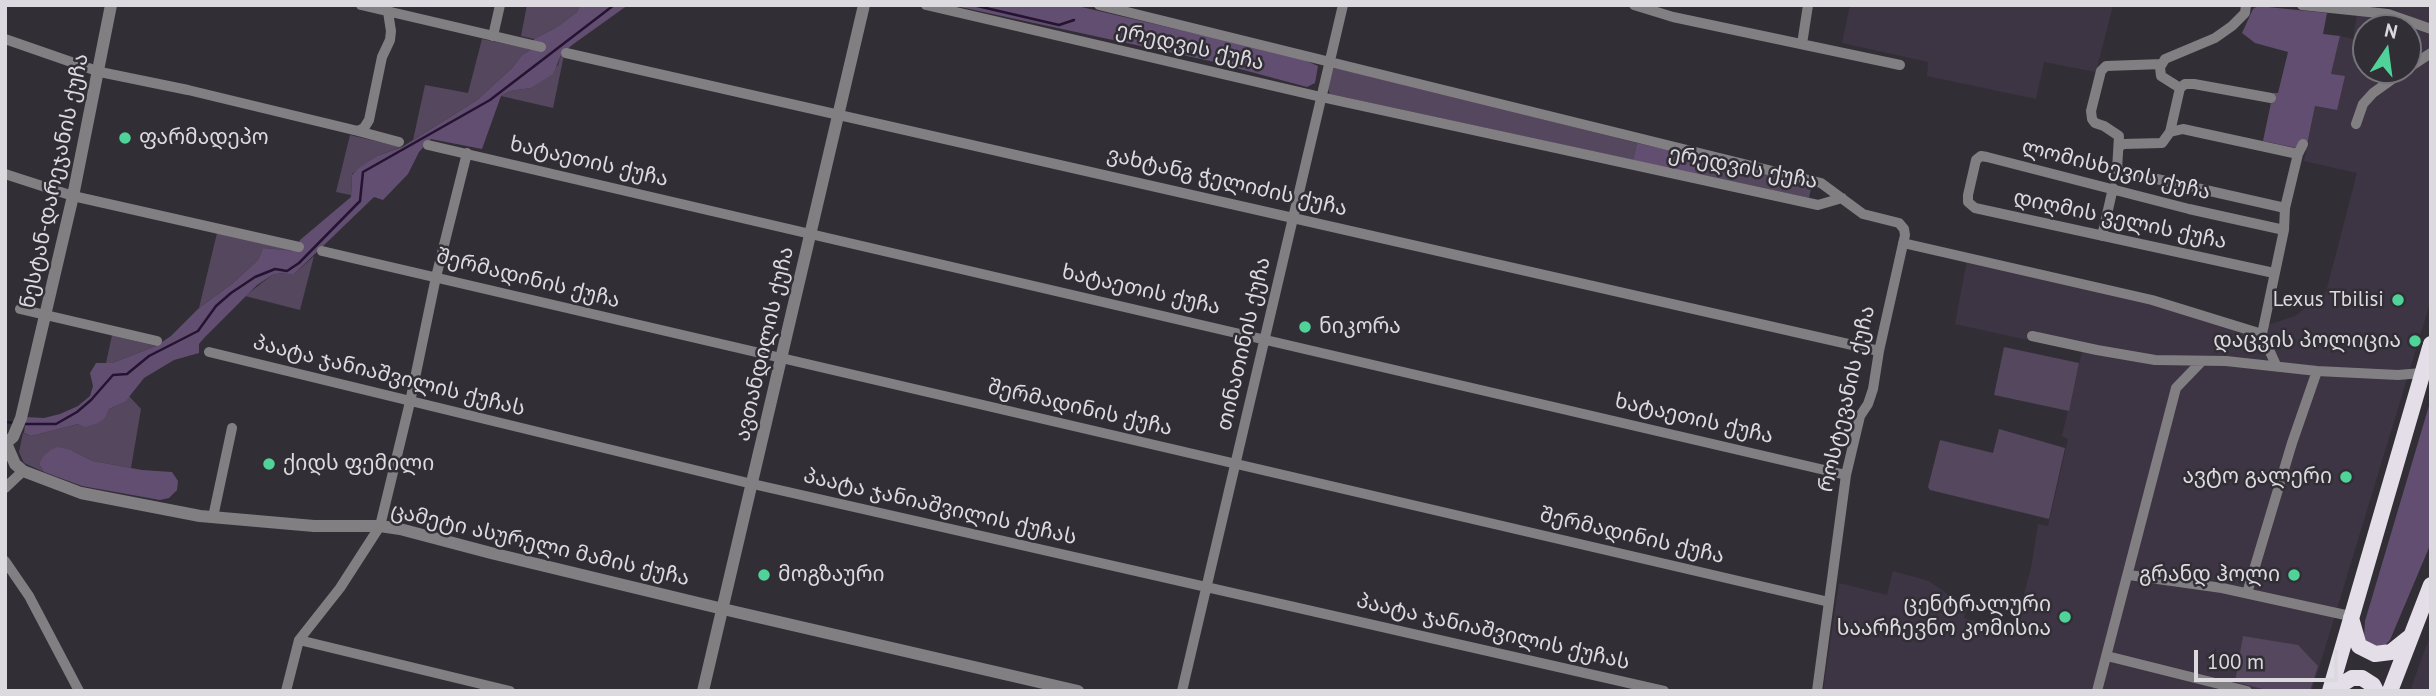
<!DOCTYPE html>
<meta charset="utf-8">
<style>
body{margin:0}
#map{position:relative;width:2436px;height:696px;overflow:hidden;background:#322e36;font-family:"PT Sans",sans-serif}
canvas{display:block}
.frame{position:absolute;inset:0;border:7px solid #dddadf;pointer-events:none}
.north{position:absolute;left:2352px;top:14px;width:70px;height:70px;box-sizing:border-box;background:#322e36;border:2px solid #76737a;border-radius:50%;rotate:13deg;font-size:19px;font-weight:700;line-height:28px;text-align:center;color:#dddadf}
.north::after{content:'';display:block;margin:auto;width:24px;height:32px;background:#4fd398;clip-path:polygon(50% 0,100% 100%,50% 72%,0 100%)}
.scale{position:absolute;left:2194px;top:650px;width:144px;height:32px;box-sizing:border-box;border:4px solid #dddadf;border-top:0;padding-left:9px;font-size:21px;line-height:24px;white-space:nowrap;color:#dddadf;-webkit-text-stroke:5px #322e36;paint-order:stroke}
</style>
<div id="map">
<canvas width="2436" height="696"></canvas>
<div class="frame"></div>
<div class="north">N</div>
<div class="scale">100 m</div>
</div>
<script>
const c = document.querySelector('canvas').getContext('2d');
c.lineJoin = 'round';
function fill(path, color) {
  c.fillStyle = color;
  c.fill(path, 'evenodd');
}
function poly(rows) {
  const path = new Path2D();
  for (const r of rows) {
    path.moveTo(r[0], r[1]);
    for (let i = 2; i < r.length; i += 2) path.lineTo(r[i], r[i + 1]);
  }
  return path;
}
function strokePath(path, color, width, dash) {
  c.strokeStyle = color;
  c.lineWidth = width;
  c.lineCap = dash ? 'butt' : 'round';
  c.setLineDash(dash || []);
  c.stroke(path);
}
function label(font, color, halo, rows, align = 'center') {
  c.font = font + ' "PT Sans","Noto Sans Georgian",sans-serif';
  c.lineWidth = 5;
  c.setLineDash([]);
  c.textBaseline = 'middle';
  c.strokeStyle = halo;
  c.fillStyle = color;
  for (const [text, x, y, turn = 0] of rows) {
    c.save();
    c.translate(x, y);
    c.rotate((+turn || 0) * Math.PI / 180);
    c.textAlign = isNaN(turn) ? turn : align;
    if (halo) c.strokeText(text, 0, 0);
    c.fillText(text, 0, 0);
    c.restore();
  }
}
fill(poly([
 [1850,5,2113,5,2096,72,2044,62,2036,99,1927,76,1928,62,1842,43],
 [2391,5,2431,5,2431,300,2312,691,1823,691,1839,583,1887,595,1893,571,1929,581,1967,608,1964,618,2014,630,2031,568,2038,524,2048,526,2068,439,2062,436,2082,352,1955,324,1967,260,2153,303,2268,336,2268,325,2295,316,2326,292,2357,173,2304,161,2315,106,2337,110,2331,74,2340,36,2353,39,2357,15,2389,19],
 [2366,28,2408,28,2408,70,2366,70],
 [2431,636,2431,691,2410,691,2425,649]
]), '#3d3543');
fill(poly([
 [527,5,580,5,577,12,557,27,534,39,521,36],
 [482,39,532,49,522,55,512,68,477,100,413,140,425,85,468,93],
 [561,55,564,55,553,108,501,96,510,91,531,88,558,65],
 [1335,68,1397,82,1637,143,1633,160,1330,94,1328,89,1332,69],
 [350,135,401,147,377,156,352,174,351,195,336,192],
 [1704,158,1812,185,1809,198,1701,175],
 [217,233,296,251,263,248,258,260,233,283,199,308],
 [314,256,300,310,245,296,272,275,282,273,293,275],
 [112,335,156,346,112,363,106,363],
 [2004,347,2079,363,2069,411,1994,395],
 [129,396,141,409,131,468,93,461,71,450,50,450,39,464,44,472,24,463,19,452,23,433,31,436,106,417,109,409,125,402],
 [1999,429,2065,448,2049,519,1930,490,1928,487,1940,440,1993,453],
 [2243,636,2298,645,2318,666,2310,691,2271,691,2235,682]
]), '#54475e');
fill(poly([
 [580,5,628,5,572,45,561,55,553,74,531,88,510,91,501,96,482,149,431,139,419,152,408,174,383,200,374,197,293,275,282,273,272,275,257,285,205,337,199,344,199,353,174,360,144,378,125,402,109,409,106,417,98,423,85,427,78,424,31,436,24,433,26,417,44,418,60,414,78,406,90,396,93,386,90,373,96,363,112,363,156,346,171,336,199,308,233,283,258,260,263,248,296,251,300,240,351,197,352,175,359,168,377,156,402,147,477,100,512,68,522,55,532,49,534,39,557,27,577,12],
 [951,5,1073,5,1300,58,1318,66,1315,83,1307,87,1210,61],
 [2258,6,2327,13,2323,34,2340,36,2331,74,2345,76,2337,110,2315,106,2306,150,2263,141,2273,93,2278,93,2288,52,2255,43,2242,33,2253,9],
 [1637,143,1704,158,1701,175,1633,160],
 [2431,399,2431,543,2390,640,2384,646,2370,646,2364,639,2365,621],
 [58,447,71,450,93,461,142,470,172,472,178,481,177,490,169,498,160,500,82,486,44,472,39,464,43,457,50,450]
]), '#624e70');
strokePath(poly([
 [973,5,1059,25,1074,20],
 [5,422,16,423],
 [22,424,56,424,77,412,91,400,113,375,127,374,149,356,198,331,216,306,231,293,255,277,275,269,287,271,299,263,360,201,363,172,490,100,614,5]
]), '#251331', 2.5);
strokePath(poly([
 [361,5,541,47],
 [926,5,1321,97,1818,205,1842,198],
 [1099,5,1821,183,1863,214,1899,223,1904,229,1905,235,1879,351,1873,389,1868,404,1860,416,1846,475,1817,691],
 [1634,5,1673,17,1900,65],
 [2302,5,2388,14,2431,29],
 [493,36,500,5],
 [5,39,100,72,188,90,358,131,364,128,369,120,382,57,390,40,391,31,388,12],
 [1802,44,1808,5],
 [566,53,1879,351],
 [2162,64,2165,59,2215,38,2232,26,2245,13,2246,5],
 [2162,64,2160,67,2161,76,2180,88],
 [2408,68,2431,53],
 [2180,88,2185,84,2194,84,2271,98],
 [2356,124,2363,104,2373,93,2405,70],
 [358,131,399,142],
 [2170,132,2180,88],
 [428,145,1846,475],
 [2119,147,2123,144,2162,143,2170,132,2183,129,2298,154],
 [2117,170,2119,136,2104,126,2095,123,2092,119,2091,111,2101,71,2106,66,2162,64],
 [2117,170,2285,208],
 [5,174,73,196,299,247],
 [2102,236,2113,188],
 [1903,243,2152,300,2262,334],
 [322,251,1829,602],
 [2274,273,1975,208,1968,202,1968,195,1976,160,1981,156,1987,157,2189,209,2284,230],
 [20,309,157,341],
 [2032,336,2097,350,2155,360,2226,361,2317,371,2398,375,2422,373],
 [209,352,744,482,1664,691],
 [2276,365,2262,334,2284,230,2285,208,2298,154,2303,144],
 [5,488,23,471],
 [213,517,232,428],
 [5,561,29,596,79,691],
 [2129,575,2222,588,2350,616],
 [2247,593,2292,443,2317,371],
 [299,640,510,691],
 [2107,656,2247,691],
 [286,691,299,640,340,588,380,526,410,402,436,277,467,153],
 [1182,691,1343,5],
 [2097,691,2176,388,2202,361]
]), '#827f83', 10);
strokePath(poly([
 [6,443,15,464,23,471,81,493,200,516,314,526,380,526,400,529,491,553,723,609,1078,691],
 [6,443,13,437,21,418,73,196,111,5],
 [703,691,864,5]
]), '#827f83', 12);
strokePath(poly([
 [2351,618,2359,646,2375,654,2391,652,2411,636],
 [2330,691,2431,344],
 [2331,691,2352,678,2362,678,2373,685,2376,691],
 [2390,691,2431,585]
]), '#e4dee8', 16);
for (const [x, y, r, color] of [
 [125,138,7,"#4fd398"],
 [2398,300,7,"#4fd398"],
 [1305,327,7,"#4fd398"],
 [2415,341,7,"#4fd398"],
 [269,464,7,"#4fd398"],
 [2346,477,7,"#4fd398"],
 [764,575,7,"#4fd398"],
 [2294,575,7,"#4fd398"],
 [2065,617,7,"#4fd398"]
]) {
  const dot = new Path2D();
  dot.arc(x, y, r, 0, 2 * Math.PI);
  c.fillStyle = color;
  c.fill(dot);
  strokePath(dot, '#322e36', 2.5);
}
label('21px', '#dddadf', '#322e36', [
 ["ერედვის ქუჩა",1190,47,13],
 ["ხატაეთის ქუჩა",589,162,13],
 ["ერედვის ქუჩა",1743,168,11],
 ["ლომისხევის ქუჩა",2116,170,14],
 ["ნესტან-დარეჯანის ქუჩა",55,181,-78],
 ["ვახტანგ ჭელიძის ქუჩა",1227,182,13],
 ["დიღმის ველის ქუჩა",2120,220,12],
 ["შერმადინის ქუჩა",528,279,14],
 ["ხატაეთის ქუჩა",1141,290,13],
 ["ავთანდილის ქუჩა",765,344,-77],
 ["თინათინის ქუჩა",1244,344,-77],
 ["პაატა ჯანიაშვილის ქუჩას",389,376,14],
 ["როსტევანის ქუჩა",1847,399,-77],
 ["შერმადინის ქუჩა",1080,408,13],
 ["ხატაეთის ქუჩა",1694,419,13],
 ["პაატა ჯანიაშვილის ქუჩას",940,507,13],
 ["შერმადინის ქუჩა",1632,536,13],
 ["ცამეტი ასურელი მამის ქუჩა",540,545,13],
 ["პაატა ჯანიაშვილის ქუჩას",1493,632,13]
]);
label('21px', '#dddadf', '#322e36', [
 ["ფარმადეპო",139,138,"left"],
 ["Lexus Tbilisi",2384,300],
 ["ნიკორა",1319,327,"left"],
 ["დაცვის პოლიცია",2401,341],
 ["ქიდს ფემილი",283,464,"left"],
 ["ავტო გალერი",2332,477],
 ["მოგზაური",778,575,"left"],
 ["გრანდ ჰოლი",2280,575],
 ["ცენტრალური",2051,605],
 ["საარჩევნო კომისია",2051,629]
], 'right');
</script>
